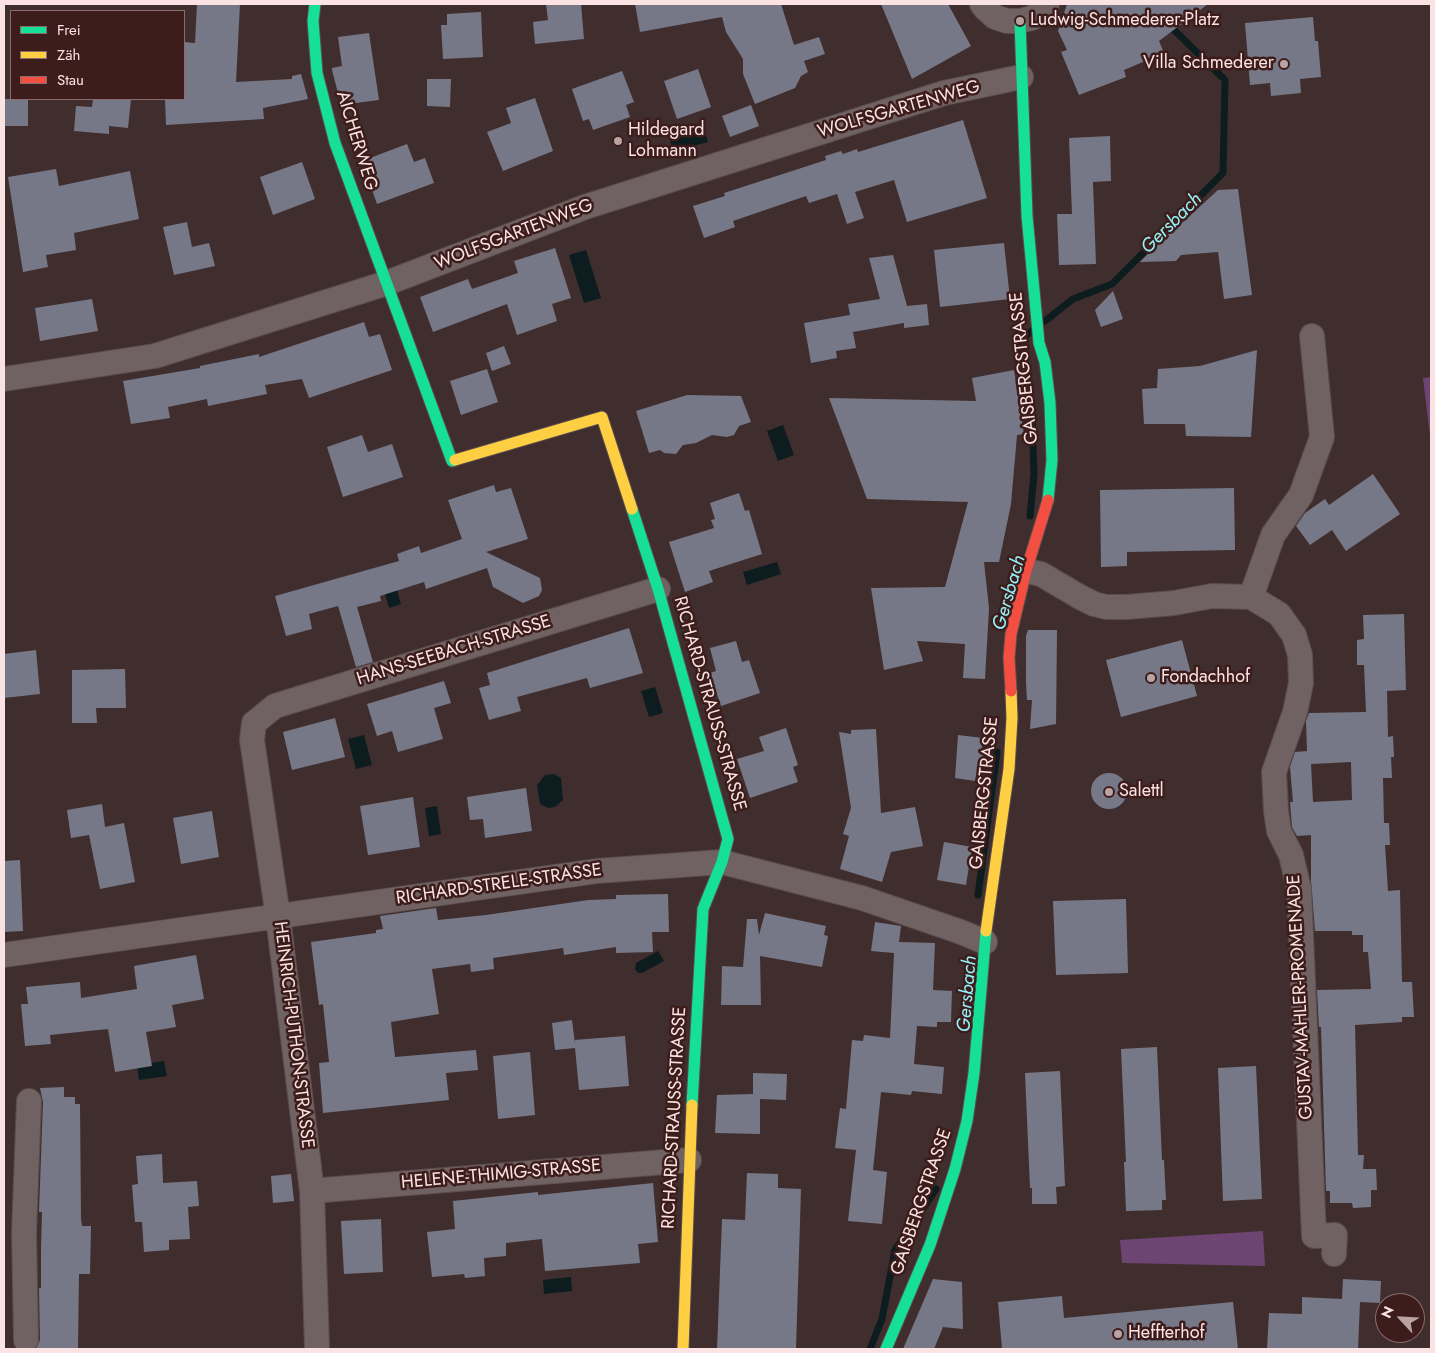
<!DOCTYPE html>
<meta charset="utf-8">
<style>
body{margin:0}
#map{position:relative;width:1435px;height:1353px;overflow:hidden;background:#402e2e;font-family:Jost,sans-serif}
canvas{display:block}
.frame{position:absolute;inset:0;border:5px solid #fae3e2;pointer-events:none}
.legend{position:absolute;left:10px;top:10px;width:175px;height:90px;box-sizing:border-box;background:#3d1d1c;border:1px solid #896c6b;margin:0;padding:6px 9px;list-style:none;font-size:15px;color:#fae3e2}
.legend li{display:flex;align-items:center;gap:10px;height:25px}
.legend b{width:25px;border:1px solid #896c6b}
.north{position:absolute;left:1375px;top:1293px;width:50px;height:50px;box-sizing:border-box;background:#3d1d1c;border:1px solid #896c6b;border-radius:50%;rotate:295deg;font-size:14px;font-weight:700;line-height:20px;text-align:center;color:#fae3e2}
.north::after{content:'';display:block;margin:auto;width:18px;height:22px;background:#b9a4a3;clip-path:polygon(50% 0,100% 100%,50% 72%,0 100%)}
</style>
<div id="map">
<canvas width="1435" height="1353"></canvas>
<div class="frame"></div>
<ul class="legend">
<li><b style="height:6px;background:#16e098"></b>Frei</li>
<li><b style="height:6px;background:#ffcf43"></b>Zäh</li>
<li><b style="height:6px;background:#f24e42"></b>Stau</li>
</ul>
<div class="north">N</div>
</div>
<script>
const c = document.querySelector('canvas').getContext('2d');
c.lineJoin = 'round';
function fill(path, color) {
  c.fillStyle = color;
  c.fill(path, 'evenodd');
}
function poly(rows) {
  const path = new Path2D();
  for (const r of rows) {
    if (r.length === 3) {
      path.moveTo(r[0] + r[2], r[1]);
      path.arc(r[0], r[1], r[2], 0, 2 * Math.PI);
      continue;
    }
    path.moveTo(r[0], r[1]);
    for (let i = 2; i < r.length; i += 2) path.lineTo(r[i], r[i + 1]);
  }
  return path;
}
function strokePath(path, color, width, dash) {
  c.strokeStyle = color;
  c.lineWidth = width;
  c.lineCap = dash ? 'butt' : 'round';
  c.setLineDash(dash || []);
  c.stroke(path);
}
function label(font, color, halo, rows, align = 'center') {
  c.font = font + ' Jost,sans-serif';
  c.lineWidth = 5;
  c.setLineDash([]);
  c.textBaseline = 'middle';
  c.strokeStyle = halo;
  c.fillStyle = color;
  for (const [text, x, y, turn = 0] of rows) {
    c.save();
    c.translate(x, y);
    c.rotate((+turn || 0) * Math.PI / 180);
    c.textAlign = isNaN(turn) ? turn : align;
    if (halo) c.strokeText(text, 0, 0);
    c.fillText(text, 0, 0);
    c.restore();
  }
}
fill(poly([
 [1431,377,1431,444,1423,378],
 [1263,1231,1265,1266,1122,1263,1120,1240]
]), '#6d4472');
fill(poly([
 [703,126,708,142,673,151,669,136],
 [586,250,601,298,584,303,569,255],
 [783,425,794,455,778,461,767,431],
 [777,562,781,574,747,585,743,572],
 [394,580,401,604,389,608,382,584],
 [655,687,663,713,649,717,641,691],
 [364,735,372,765,356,769,348,739],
 [554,774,561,778,563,800,555,807,548,808,540,804,537,785,545,775],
 [437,806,441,834,429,836,425,808],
 [658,951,664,961,642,973,638,973,635,969,636,963],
 [164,1061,167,1076,139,1080,137,1065],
 [571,1277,572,1291,544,1294,543,1280]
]), '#0d1c1e');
strokePath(poly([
 [1045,321,1073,299,1112,284,1223,173,1225,80,1169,25],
 [1030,516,1034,474,1032,417,1020,340,1032,331],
 [978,895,997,752],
 [870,1349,882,1319,895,1250,936,1189]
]), '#0d1c1e', 7);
fill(poly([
 [197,4,240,4,236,82,292,79,292,76,301,74,308,99,263,108,264,119,166,125,165,99,184,99,184,42,195,43],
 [546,4,581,4,584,39,535,44,533,22,548,20],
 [635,4,781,4,794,45,819,37,825,54,804,61,808,72,801,76,795,88,755,104,743,74,743,59,726,32,722,17,640,32],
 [881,4,948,4,971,46,912,79],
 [1067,4,1208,4,1159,41,1164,53,1124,70,1126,77,1079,95,1061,52,1067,50,1058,31],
 [481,12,483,57,443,59,441,25,447,25,447,14],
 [1313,17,1315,41,1318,41,1321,77,1300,79,1301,93,1271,96,1270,83,1250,85,1245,23],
 [369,33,379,100,348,104,346,91,338,93,332,70,332,68,342,66,338,37],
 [698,69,711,107,677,119,664,81],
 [622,71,634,102,626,105,630,117,593,130,589,119,583,121,572,89],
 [427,79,451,79,450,107,427,106],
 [535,98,553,151,503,171,487,132,511,123,506,108],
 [4,99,28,99,28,126,4,126],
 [93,99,131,99,128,128,109,126,109,134,74,131,76,106,92,107],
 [751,105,759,126,730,137,722,116],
 [963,120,987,198,907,222,894,180,855,192,864,218,847,224,837,194,809,203,806,196,733,221,735,227,704,238,693,206,725,196,724,193,826,160,825,156,841,151,843,154,857,149,858,152],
 [1110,136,1111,181,1093,182,1096,264,1059,265,1057,214,1072,214,1069,138],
 [407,144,414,162,425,158,434,183,377,204,362,161],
 [302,162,315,199,273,215,260,177],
 [56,169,59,186,130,171,139,219,74,233,76,250,46,255,48,267,23,272,8,177],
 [1238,189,1252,295,1224,299,1218,252,1181,255,1176,261,1140,262,1170,231,1171,233,1218,190],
 [187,222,192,247,209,243,215,266,174,275,163,227],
 [1004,243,1010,299,940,307,934,250],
 [555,248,571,298,552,304,557,321,517,335,507,304,433,332,420,297,468,279,472,289,518,273,514,261],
 [893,255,907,306,927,304,929,325,904,328,904,323,853,332,856,348,836,351,837,358,811,363,804,323,850,315,848,304,880,299,869,258],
 [1113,291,1123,319,1101,327,1095,310],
 [92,299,98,331,40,341,35,308],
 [364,322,369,337,380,334,392,370,309,398,302,379,265,385,267,394,208,406,207,399,168,407,170,418,131,424,123,381,200,368,200,366,259,354,259,357],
 [504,346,511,364,492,371,486,353],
 [1257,350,1251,437,1186,436,1185,424,1144,424,1142,389,1157,388,1158,369,1200,366],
 [487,369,498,402,461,415,450,381],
 [1014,370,1024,434,1017,435,1011,504,999,562,984,562,989,608,985,679,963,678,965,644,917,641,923,661,884,670,871,588,945,587,968,502,867,499,829,398,976,401,972,378],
 [687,395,741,396,751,422,739,426,734,435,727,437,712,435,696,443,683,445,676,454,664,453,660,450,649,453,636,411],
 [362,435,368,452,392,444,403,477,343,497,327,447],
 [1373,474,1400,514,1346,551,1332,530,1310,545,1296,526,1305,513,1325,499,1329,505],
 [494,485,496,492,511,488,528,539,486,552,540,578,542,590,539,596,523,603,493,587,487,568,426,589,424,582,380,596,381,601,357,607,373,662,356,667,338,606,309,614,312,629,286,636,275,596,399,561,397,554,419,546,421,553,462,539,448,500],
 [1234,488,1235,550,1127,552,1127,566,1101,567,1100,490],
 [739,493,745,511,749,510,762,554,709,571,713,582,685,592,669,542,714,528,711,520,715,519,710,503],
 [1404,614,1406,690,1387,691,1388,737,1393,736,1394,757,1391,757,1392,778,1383,778,1384,823,1389,823,1390,845,1385,845,1388,891,1400,890,1402,982,1412,982,1414,1017,1402,1017,1402,1022,1355,1025,1358,1155,1364,1155,1363,1169,1376,1169,1377,1190,1371,1190,1371,1207,1353,1208,1352,1203,1330,1203,1330,1191,1326,1191,1321,1027,1319,1027,1317,990,1371,989,1368,952,1363,952,1363,935,1352,935,1352,931,1315,931,1311,881,1311,835,1297,836,1292,827,1290,802,1293,802,1290,767,1295,752,1307,751,1306,721,1309,713,1366,712,1364,665,1357,665,1357,640,1364,639,1363,615],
 [1351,762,1352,800,1313,802,1311,764],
 [629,628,643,673,590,688,587,678,517,697,521,711,489,720,479,688,490,685,487,673],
 [1028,630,1057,630,1056,724,1030,729,1032,700,1027,700,1026,683,1026,636],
 [1182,640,1197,696,1121,717,1106,660],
 [736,641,742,662,749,660,760,693,721,706,710,673,716,671,710,648],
 [36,650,40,694,4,698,4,654],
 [125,669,126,708,96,708,97,723,72,723,72,670],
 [444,681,451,703,434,708,443,739,398,752,392,731,377,736,367,704],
 [335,718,345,757,292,770,283,732],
 [786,728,798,765,793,767,798,782,750,798,737,759,764,751,759,737],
 [876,729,881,813,915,807,923,846,891,852,882,882,840,869,849,836,843,834,851,808,839,732,851,734,851,730],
 [958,735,983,738,981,755,984,755,981,776,976,775,975,781,955,778],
 [1109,791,18],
 [526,788,532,831,485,838,483,819,470,820,467,797],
 [413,797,420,847,368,855,360,806],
 [102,804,105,827,124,823,135,882,100,889,89,835,71,838,67,810],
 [212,811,219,857,181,864,173,818],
 [944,842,972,847,966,885,937,880],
 [20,860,23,931,4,932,4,861],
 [668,894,669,932,652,932,653,952,616,953,616,947,564,955,563,948,493,958,494,969,471,972,470,964,432,969,439,1014,391,1022,395,1057,476,1050,478,1070,446,1073,449,1100,323,1113,319,1063,329,1062,323,1004,319,1005,311,942,376,933,376,930,383,929,380,916,436,908,438,920,486,915,588,900,616,899,616,895],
 [1126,899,1128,973,1056,975,1053,901],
 [765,913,826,926,824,935,828,936,822,967,760,956,761,1005,721,1005,722,966,743,967,747,919,757,919,759,935],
 [875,922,901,926,899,942,935,943,933,990,952,991,951,1022,937,1022,937,1027,917,1026,914,1064,944,1067,942,1094,912,1091,911,1095,881,1092,873,1170,887,1172,882,1224,848,1221,856,1150,835,1148,840,1108,846,1109,852,1040,863,1041,864,1035,890,1038,894,953,871,951],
 [196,955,204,999,172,1005,176,1027,146,1032,152,1066,115,1072,108,1029,50,1035,51,1044,25,1046,21,1004,28,1004,26,987,80,982,81,998,137,989,134,966],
 [572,1020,575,1044,574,1040,625,1036,629,1086,579,1090,575,1048,555,1050,552,1023],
 [1157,1047,1162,1160,1164,1160,1166,1200,1162,1200,1162,1210,1126,1211,1124,1162,1126,1162,1121,1049],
 [530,1052,535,1115,498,1119,493,1056],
 [1256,1066,1262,1199,1223,1201,1218,1068],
 [1060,1071,1065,1186,1056,1187,1057,1204,1032,1204,1032,1188,1030,1188,1025,1073],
 [753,1073,787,1074,786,1100,760,1099,760,1134,715,1133,717,1095,753,1094],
 [64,1087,64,1097,75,1097,75,1104,80,1104,81,1219,82,1226,91,1226,90,1274,79,1274,78,1349,36,1349,40,1340,39,1288,41,1288,41,1250,42,1212,39,1212,43,1102,40,1088],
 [162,1154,163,1183,197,1181,199,1206,188,1207,190,1239,169,1240,169,1250,144,1252,142,1222,135,1222,132,1185,138,1184,136,1156],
 [747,1173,778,1174,778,1188,801,1189,796,1349,717,1349,722,1219,745,1220],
 [291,1174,294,1201,273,1203,271,1176],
 [653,1183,658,1242,638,1244,640,1263,545,1271,542,1239,506,1243,506,1256,484,1258,485,1276,465,1278,464,1274,432,1277,427,1232,455,1229,453,1201,538,1192,538,1195],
 [381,1219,383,1272,344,1274,341,1221],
 [933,1279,962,1282,963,1329,943,1327,934,1349,903,1349],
 [1343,1279,1381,1281,1380,1303,1360,1302,1358,1349,1267,1349,1269,1313,1302,1314,1302,1297,1342,1299],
 [1062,1296,1064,1318,1233,1302,1238,1349,1002,1349,998,1302]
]), '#777887');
const street = poly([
 [982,4,985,8,995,17,1007,21,1020,21,1032,18,1042,10,1047,4],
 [4,379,155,356,387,283,585,207,944,93,1021,77],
 [1026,571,1041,574,1080,597,1094,604,1106,607,1127,607,1174,603,1212,596,1251,597,1279,614,1294,635,1300,655,1301,683,1295,712,1274,772,1276,811,1279,831,1291,855,1299,889,1314,1236,1335,1235,1334,1254],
 [1251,597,1273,535,1301,495,1322,437,1312,336],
 [4,955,597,871,722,862,862,898,961,932,985,942],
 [312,1191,689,1160],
 [26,1340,24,1232,29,1101],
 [317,1349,312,1191,278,917,252,740,254,723,275,706,658,589]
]);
const fast = poly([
 [315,4,313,21,317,73,335,143,452,461,455,460],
 [1020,21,1027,216,1039,343,1045,362,1050,403,1052,460,1048,500],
 [632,509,658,589,728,839,722,862,703,909,692,1105],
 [886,1349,930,1245,955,1169,967,1121,974,1073,986,931]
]);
const slow = poly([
 [455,460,602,417,632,509],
 [986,931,1009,769,1012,718,1011,691],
 [683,1349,692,1105]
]);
const jam = poly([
 [1011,691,1009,658,1011,634,1026,571,1048,500]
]);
strokePath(street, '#5c4c4c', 26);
strokePath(fast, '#5c4c4c', 13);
strokePath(slow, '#5c4c4c', 13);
strokePath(jam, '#5c4c4c', 13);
strokePath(street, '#706262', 24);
strokePath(fast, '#16e098', 11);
strokePath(slow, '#ffcf43', 11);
strokePath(jam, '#f24e42', 11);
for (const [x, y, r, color] of [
 [1020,21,5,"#b9a4a3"],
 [1284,64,5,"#b9a4a3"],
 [618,141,5,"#b9a4a3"],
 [1151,678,5,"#b9a4a3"],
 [1109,792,5,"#b9a4a3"],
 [1118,1334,5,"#b9a4a3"]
]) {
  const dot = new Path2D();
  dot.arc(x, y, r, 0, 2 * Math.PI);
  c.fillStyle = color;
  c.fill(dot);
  strokePath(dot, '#3d1d1c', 2);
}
label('18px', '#fae3e2', '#3d1d1c', [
 ["Ludwig-Schmederer-Platz",1030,21],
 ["Villa Schmederer",1274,64,"right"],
 ["Hildegard",628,131],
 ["Lohmann",628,152],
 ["Fondachhof",1161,678],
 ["Salettl",1119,792],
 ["Heffterhof",1128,1334]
], 'left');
label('18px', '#fae3e2', '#3d1d1c', [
 ["WOLFSGARTENWEG",899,110,-16],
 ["AICHERWEG",356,141,73],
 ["WOLFSGARTENWEG",514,235,-21],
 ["GAISBERGSTRASSE",1025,368,-96],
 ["HANS-SEEBACH-STRASSE",454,651,-17],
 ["RICHARD-STRAUSS-STRASSE",709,704,74],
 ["GAISBERGSTRASSE",985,793,-84],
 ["RICHARD-STRELE-STRASSE",499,885,-8],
 ["GUSTAV-MAHLER-PROMENADE",1301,997,-93],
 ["HEINRICH-PUTHON-STRASSE",293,1035,83],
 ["RICHARD-STRAUSS-STRASSE",675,1118,-87],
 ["HELENE-THIMIG-STRASSE",501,1175,-5],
 ["GAISBERGSTRASSE",922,1202,-71]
]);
label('italic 19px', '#93f3f9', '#3d1d1c', [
 ["Gersbach",1172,224,-45],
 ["Gersbach",1010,593,-74],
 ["Gersbach",968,994,-85]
]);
</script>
